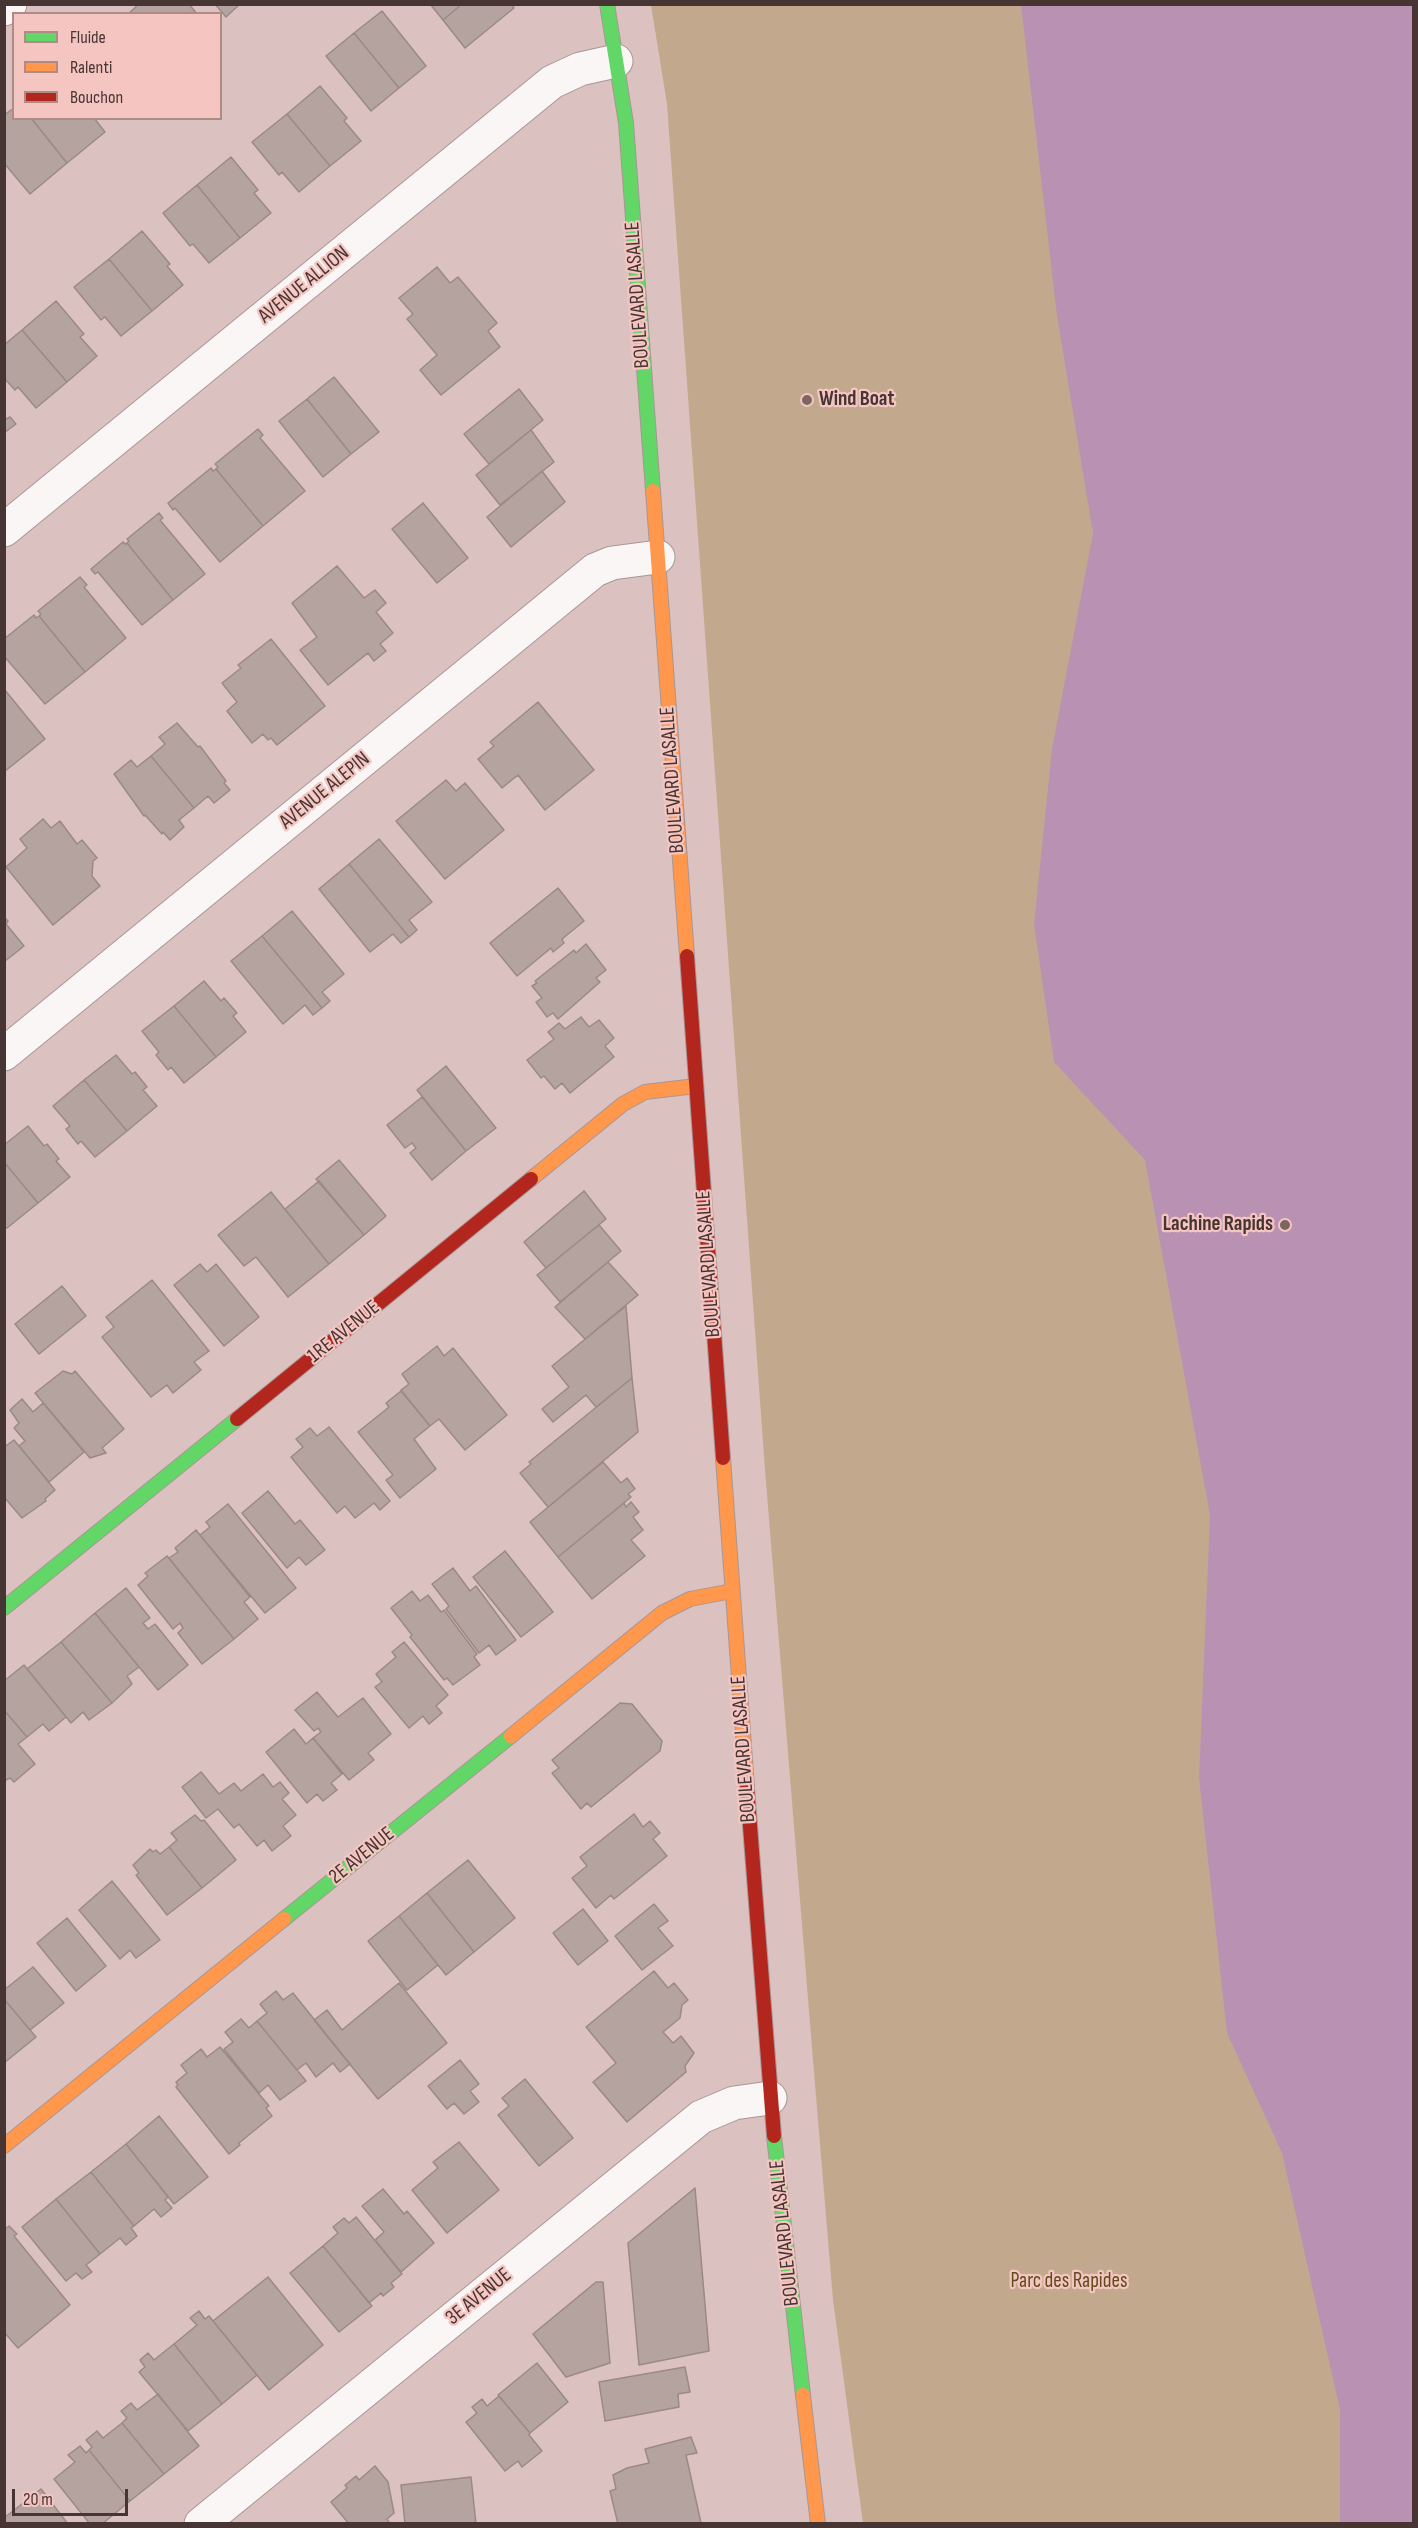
<!DOCTYPE html>
<style>
body{margin:0}
#map{position:relative;width:1418px;height:2528px;overflow:hidden;background:#dbc2c0;font-family:"Sofia Sans Condensed",sans-serif}
canvas{display:block}
.frame{position:absolute;inset:0;border:6px solid #473533;pointer-events:none}
.legend{position:absolute;left:12px;top:12px;width:210px;height:108px;box-sizing:border-box;background:#f4c5c1;border:2px solid #af8b88;margin:0;padding:8px 10px;list-style:none;font-size:18px;color:#473533}
.legend li{display:flex;align-items:center;gap:12px;height:30px}
.legend b{width:30px;border:2px solid #af8b88}
.scale{position:absolute;left:12px;top:2489px;width:116px;height:27px;box-sizing:border-box;border:3px solid #473533;border-top:0;padding-left:8px;font-size:18px;line-height:21px;white-space:nowrap;color:#473533;-webkit-text-stroke:4px #f4c5c1;paint-order:stroke}
</style>
<div id="map">
<canvas width="1418" height="2528"></canvas>
<div class="frame"></div>
<ul class="legend">
<li><b style="height:8px;background:#63d668"></b>Fluide</li>
<li><b style="height:8px;background:#ff974d"></b>Ralenti</li>
<li><b style="height:8px;background:#b3261e"></b>Bouchon</li>
</ul>
<div class="scale">20 m</div>
</div>
<script>
const c = document.querySelector('canvas').getContext('2d');
c.lineJoin = 'round';
function fill(path, color) {
  c.fillStyle = color;
  c.fill(path, 'evenodd');
}
function poly(rows) {
  const path = new Path2D();
  for (const r of rows) {
    path.moveTo(r[0], r[1]);
    for (let i = 2; i < r.length; i += 2) path.lineTo(r[i], r[i + 1]);
  }
  return path;
}
function strokePath(path, color, width, dash) {
  c.strokeStyle = color;
  c.lineWidth = width;
  c.lineCap = dash ? 'butt' : 'round';
  c.setLineDash(dash || []);
  c.stroke(path);
}
function label(font, color, halo, rows, align = 'center') {
  c.font = font + ' "Sofia Sans Condensed",sans-serif';
  c.lineWidth = 4.5;
  c.setLineDash([]);
  c.textBaseline = 'middle';
  c.strokeStyle = halo;
  c.fillStyle = color;
  for (const [text, x, y, turn = 0] of rows) {
    c.save();
    c.translate(x, y);
    c.rotate((+turn || 0) * Math.PI / 180);
    c.textAlign = isNaN(turn) ? turn : align;
    if (halo) c.strokeText(text, 0, 0);
    c.fillText(text, 0, 0);
    c.restore();
  }
}
fill(poly([
 [651,5,1413,5,1413,2523,863,2523,833,2300,813,2060,765,1470,667,104]
]), '#c2a98d');
fill(poly([
 [1021,5,1413,5,1413,2523,1340,2523,1340,2410,1282,2153,1227,2033,1199,1778,1210,1515,1145,1160,1054,1062,1034,924,1052,749,1093,533,1057,316]
]), '#b992b3');
const building = poly([
 [139,4,189,4,197,14,128,14,139,4],
 [215,4,240,4,226,17,215,4],
 [430,4,462,4,443,20,430,4],
 [462,4,511,4,514,8,465,48,443,20,462,4],
 [382,11,426,66,399,88,354,33,382,11],
 [354,33,399,88,371,111,326,56,354,33],
 [320,86,347,118,344,121,361,141,330,166,287,114,320,86],
 [14,108,14,118,31,118,67,163,30,194,4,163,4,115,14,108],
 [287,114,330,166,299,192,282,172,279,175,252,142,287,114],
 [31,118,94,118,105,132,67,163,31,118],
 [231,157,258,190,254,193,271,213,240,238,197,185,231,157],
 [197,185,240,238,209,263,193,244,190,246,163,213,197,185],
 [142,231,170,264,167,266,183,285,152,311,109,259,142,231],
 [109,259,152,311,121,336,105,317,101,320,74,287,109,259],
 [437,267,450,283,458,277,497,323,488,331,500,347,441,395,420,370,437,355,407,319,413,314,399,298,437,267],
 [56,301,84,334,80,337,97,356,67,382,22,330,56,301],
 [22,330,67,382,36,408,18,387,15,390,4,378,4,345,22,330],
 [334,377,379,432,351,454,307,399,334,377],
 [519,389,543,420,489,464,464,434,519,389],
 [307,399,351,454,323,477,279,421,307,399],
 [4,417,6,419,10,417,16,424,4,433,4,417],
 [258,429,263,435,260,438,305,491,263,526,216,469,218,467,215,464,258,429],
 [531,430,554,462,500,505,476,475,531,430],
 [211,468,213,471,216,469,263,526,220,562,175,508,173,510,168,503,211,468],
 [542,471,565,502,511,547,487,517,542,471],
 [423,503,468,558,437,583,392,529,423,503],
 [159,513,163,518,160,520,205,574,173,600,127,543,129,541,127,539,159,513],
 [123,542,125,544,127,543,173,600,142,625,98,572,95,574,91,569,123,542],
 [337,566,364,598,375,590,386,603,376,612,393,633,380,644,386,651,374,661,368,653,328,685,300,650,317,637,292,603,337,566],
 [80,577,87,585,84,587,126,638,85,672,39,616,41,614,38,611,80,577],
 [34,615,36,618,39,616,85,672,45,704,4,656,4,639,34,615],
 [271,639,325,706,277,745,271,738,268,740,263,734,252,743,227,711,237,702,222,683,241,668,238,665,271,639],
 [4,689,45,739,4,772,4,689],
 [538,702,594,770,545,810,518,775,502,788,478,759,494,746,490,742,538,702],
 [177,723,198,747,200,746,226,781,224,783,230,790,214,803,208,796,194,808,151,756,165,744,159,737,177,723],
 [151,756,194,808,179,820,184,827,170,840,163,832,162,834,145,815,144,816,114,774,131,760,137,767,151,756],
 [446,780,456,791,465,783,504,830,445,879,396,821,446,780],
 [43,819,51,828,60,821,77,844,82,840,97,858,93,861,92,876,100,886,53,925,6,867,27,848,20,839,43,819],
 [379,839,432,902,409,920,417,930,409,937,349,864,379,839],
 [349,864,409,937,401,943,393,934,370,952,319,889,349,864],
 [558,888,584,921,562,939,564,943,553,952,551,948,517,976,490,943,558,888],
 [292,911,344,974,322,992,330,1001,322,1008,262,936,292,911],
 [4,917,8,921,6,924,24,946,4,962,4,917],
 [262,936,322,1008,313,1015,305,1005,283,1024,231,961,262,936],
 [586,944,606,970,596,978,600,982,558,1019,553,1013,547,1017,536,1002,542,998,532,986,537,983,535,981,574,950,576,953,586,944],
 [204,981,221,1001,224,998,237,1013,233,1016,246,1032,216,1057,174,1006,204,981],
 [174,1006,216,1057,184,1083,171,1067,168,1070,156,1055,159,1052,142,1031,174,1006],
 [581,1017,589,1027,599,1020,614,1038,605,1046,614,1057,570,1093,562,1083,555,1089,544,1076,541,1078,527,1060,554,1039,548,1032,559,1023,565,1029,581,1017],
 [116,1055,132,1074,135,1072,147,1087,143,1090,157,1106,127,1131,84,1080,116,1055],
 [446,1066,496,1128,466,1151,417,1090,446,1066],
 [84,1080,127,1131,95,1157,81,1141,78,1144,66,1129,70,1126,53,1106,84,1080],
 [422,1097,466,1151,432,1180,410,1153,416,1148,412,1143,405,1148,387,1125,422,1097],
 [28,1126,44,1146,47,1144,59,1159,56,1161,70,1177,38,1203,4,1162,4,1145,28,1126],
 [339,1160,386,1216,364,1235,316,1179,339,1160],
 [4,1162,38,1203,7,1228,4,1226,4,1162],
 [319,1181,364,1235,329,1264,285,1209,319,1181],
 [584,1191,606,1219,546,1268,524,1242,584,1191],
 [271,1192,329,1264,288,1297,256,1257,244,1266,218,1235,271,1192],
 [599,1225,621,1251,560,1302,537,1275,599,1225],
 [608,1262,638,1295,585,1339,555,1307,608,1262],
 [200,1264,207,1272,216,1264,259,1317,224,1346,174,1285,200,1264],
 [152,1280,209,1351,194,1362,201,1370,173,1393,167,1385,151,1397,102,1337,114,1327,106,1317,152,1280],
 [62,1286,86,1316,39,1354,15,1324,62,1286],
 [626,1306,632,1378,596,1407,586,1395,553,1422,542,1409,569,1387,552,1366,626,1306],
 [437,1346,444,1356,453,1348,507,1415,465,1450,439,1419,430,1426,401,1390,409,1384,402,1374,437,1346],
 [63,1371,72,1374,75,1371,124,1429,102,1448,106,1453,90,1458,35,1393,63,1371],
 [632,1378,638,1432,548,1507,520,1473,531,1464,529,1462,632,1378],
 [401,1391,430,1426,414,1439,436,1469,400,1498,386,1480,393,1475,358,1432,389,1407,386,1403,401,1391],
 [22,1399,33,1412,43,1403,84,1452,49,1482,19,1446,25,1441,14,1428,19,1423,10,1410,22,1399],
 [329,1427,390,1501,380,1510,374,1503,355,1518,345,1506,337,1513,291,1457,303,1447,296,1439,310,1428,317,1436,329,1427],
 [14,1440,55,1490,45,1499,46,1501,22,1518,4,1497,4,1447,14,1440],
 [603,1462,621,1483,627,1478,635,1489,628,1494,631,1497,558,1557,530,1522,603,1462],
 [268,1491,295,1524,300,1520,325,1550,306,1565,299,1557,287,1568,242,1513,268,1491],
 [631,1502,639,1512,633,1517,643,1530,631,1540,645,1556,592,1599,558,1557,624,1503,626,1507,631,1502],
 [228,1504,296,1588,265,1613,200,1535,210,1527,206,1522,228,1504],
 [196,1530,250,1597,244,1602,258,1619,234,1639,169,1558,178,1552,175,1548,196,1530],
 [505,1551,553,1612,521,1637,473,1577,505,1551],
 [167,1556,234,1639,202,1664,178,1633,183,1628,180,1623,173,1629,138,1585,148,1576,145,1573,167,1556],
 [453,1568,470,1591,476,1586,516,1640,496,1655,489,1645,479,1653,446,1609,449,1606,432,1584,453,1568],
 [126,1588,150,1618,143,1623,148,1629,155,1624,188,1665,158,1690,95,1613,126,1588],
 [412,1591,420,1601,428,1595,441,1612,444,1610,477,1654,474,1657,480,1665,453,1685,447,1678,444,1680,410,1637,412,1635,391,1608,412,1591],
 [95,1613,139,1667,127,1676,132,1684,112,1703,61,1642,95,1613],
 [61,1642,112,1703,89,1720,83,1712,71,1723,27,1669,61,1642],
 [404,1642,448,1695,436,1706,442,1713,429,1724,423,1716,409,1728,375,1687,382,1682,376,1674,396,1657,392,1652,404,1642],
 [24,1665,66,1717,49,1731,43,1724,27,1737,4,1710,4,1681,24,1665],
 [317,1692,338,1717,363,1698,391,1734,368,1753,374,1760,349,1780,313,1738,321,1732,318,1728,314,1731,295,1710,317,1692],
 [620,1703,632,1704,662,1741,660,1751,591,1807,587,1803,581,1809,552,1773,559,1768,552,1760,620,1703],
 [4,1710,27,1737,18,1744,35,1764,14,1782,10,1778,4,1781,4,1710],
 [294,1729,306,1744,313,1738,342,1774,331,1783,337,1790,323,1801,317,1794,307,1803,266,1752,294,1729],
 [201,1772,219,1794,234,1783,241,1791,263,1774,273,1787,280,1782,289,1793,282,1799,296,1815,283,1826,291,1836,272,1851,264,1840,257,1846,239,1824,234,1828,218,1809,206,1818,182,1787,201,1772],
 [634,1814,643,1827,650,1821,660,1833,653,1839,667,1856,614,1899,611,1895,596,1908,572,1878,587,1866,580,1857,634,1814],
 [195,1815,201,1821,204,1820,236,1860,202,1888,169,1847,177,1840,171,1833,195,1815],
 [169,1847,202,1888,167,1915,136,1875,139,1873,133,1865,150,1849,153,1852,156,1850,160,1854,169,1847],
 [468,1860,515,1918,474,1952,427,1893,468,1860],
 [112,1881,160,1940,136,1958,130,1950,120,1959,79,1910,112,1881],
 [427,1893,474,1952,446,1975,399,1916,427,1893],
 [654,1904,668,1921,658,1928,673,1946,642,1970,615,1936,654,1904],
 [583,1909,608,1941,578,1965,553,1933,583,1909],
 [399,1916,438,1965,407,1990,368,1941,399,1916],
 [67,1918,106,1966,76,1991,37,1943,67,1918],
 [33,1967,64,2003,30,2030,4,1999,4,1990,33,1967],
 [654,1971,668,1988,674,1983,688,2000,682,2005,680,2018,663,2032,673,2043,681,2036,694,2053,685,2066,686,2072,627,2122,593,2082,616,2063,586,2027,654,1971],
 [399,1983,447,2043,378,2099,314,2020,327,2010,342,2030,399,1983],
 [276,1991,283,2000,293,1993,350,2064,340,2072,333,2063,316,2077,306,2063,297,2070,257,2021,267,2013,260,2004,276,1991],
 [4,1999,36,2037,4,2063,4,1999],
 [241,2019,249,2028,257,2021,306,2081,280,2100,268,2085,259,2093,224,2049,233,2042,225,2032,241,2019],
 [220,2047,269,2106,266,2108,272,2116,239,2143,240,2145,229,2154,176,2087,178,2085,176,2082,187,2073,181,2065,201,2049,207,2057,220,2047],
 [460,2060,479,2084,470,2091,479,2102,464,2114,454,2103,447,2109,428,2086,460,2060],
 [525,2079,573,2138,539,2166,498,2115,509,2106,502,2098,525,2079],
 [159,2116,208,2177,174,2204,126,2144,159,2116],
 [459,2142,499,2190,447,2233,412,2190,438,2168,433,2162,459,2142],
 [126,2144,168,2197,165,2200,172,2208,161,2217,154,2209,134,2226,91,2172,126,2144],
 [91,2172,134,2226,131,2228,137,2236,126,2245,120,2238,100,2254,56,2199,91,2172],
 [695,2188,709,2351,639,2365,628,2243,695,2188],
 [383,2189,404,2214,407,2211,434,2243,401,2272,375,2240,384,2232,362,2206,383,2189],
 [56,2199,100,2254,86,2265,92,2272,82,2279,76,2273,66,2281,22,2227,56,2199],
 [356,2217,402,2274,391,2283,394,2287,383,2296,381,2293,369,2303,323,2246,338,2233,333,2227,344,2218,349,2223,356,2217],
 [9,2226,17,2234,14,2236,70,2305,18,2348,4,2332,4,2230,9,2226],
 [323,2246,372,2306,339,2332,290,2273,323,2246],
 [268,2277,323,2345,269,2390,213,2321,268,2277],
 [596,2282,603,2282,610,2363,566,2377,533,2334,596,2282],
 [199,2311,205,2319,209,2316,257,2375,222,2404,174,2344,197,2325,190,2318,199,2311],
 [174,2344,222,2404,188,2431,139,2372,145,2367,140,2360,148,2353,154,2360,174,2344],
 [537,2363,568,2402,530,2433,498,2395,537,2363],
 [685,2367,690,2392,678,2394,679,2407,605,2421,599,2382,685,2367],
 [158,2394,199,2446,164,2474,122,2423,127,2418,121,2411,131,2403,137,2410,158,2394],
 [499,2396,530,2433,529,2435,542,2451,522,2467,518,2461,505,2471,466,2422,477,2413,472,2407,482,2399,487,2406,499,2396],
 [122,2423,164,2474,130,2501,89,2450,92,2447,86,2440,97,2431,103,2438,122,2423],
 [691,2437,697,2453,686,2455,701,2523,618,2524,610,2491,616,2489,613,2475,627,2468,649,2463,645,2449,691,2437],
 [80,2446,86,2453,89,2450,130,2501,102,2524,90,2524,54,2479,75,2462,68,2455,80,2446],
 [375,2466,388,2482,394,2513,387,2519,390,2524,349,2524,331,2502,347,2488,345,2485,356,2476,359,2480,375,2466],
 [471,2477,476,2524,405,2524,401,2485,471,2477],
 [41,2489,68,2524,4,2524,4,2518,41,2489]
]);
fill(building, '#b5a39f');
strokePath(building, '#9b8985', 1.5);
const street = poly([
 [4,9,10,4],
 [4,530,552,82,580,69,616,61],
 [4,1054,595,570,612,563,658,557],
 [201,2524,701,2117,734,2103,770,2098]
]);
const fast = poly([
 [607,4,626,123,653,491],
 [4,1608,237,1419],
 [284,1919,511,1736],
 [774,2136,803,2395]
]);
const slow = poly([
 [653,491,687,956],
 [531,1179,623,1104,645,1092,696,1086],
 [723,1458,747,1787],
 [511,1736,662,1613,690,1599,732,1591],
 [4,2146,284,1919],
 [803,2395,818,2524]
]);
const jam = poly([
 [687,956,723,1458],
 [237,1419,531,1179],
 [747,1787,774,2136]
]);
strokePath(street, '#a99695', 35);
strokePath(fast, '#a99695', 16);
strokePath(slow, '#a99695', 16);
strokePath(jam, '#a99695', 16);
strokePath(street, '#faf6f6', 33);
strokePath(fast, '#63d668', 14);
strokePath(slow, '#ff974d', 14);
strokePath(jam, '#b3261e', 14);
for (const [x, y, r, color] of [
 [807,400,6,"#7b6664"],
 [1285,1225,6,"#7b6664"]
]) {
  const dot = new Path2D();
  dot.arc(x, y, r, 0, 2 * Math.PI);
  c.fillStyle = color;
  c.fill(dot);
  strokePath(dot, '#f4c5c1', 2);
}
label('21px', '#473533', '#f4c5c1', [
 ["AVENUE ALLION",304,285,-39],
 ["BOULEVARD LASALLE",638,295,-94],
 ["BOULEVARD LASALLE",673,780,-94],
 ["AVENUE ALEPIN",325,791,-39],
 ["BOULEVARD LASALLE",709,1264,-94],
 ["1RE AVENUE",344,1332,-39],
 ["BOULEVARD LASALLE",744,1749,-94],
 ["2E AVENUE",362,1856,-39],
 ["BOULEVARD LASALLE",785,2233,-96],
 ["3E AVENUE",479,2297,-39]
]);
label('bold 21px', '#473533', '#f4c5c1', [
 ["Wind Boat",819,400],
 ["Lachine Rapids",1273,1225,"right"]
], 'left');
label('21px', '#614c1d', '#f4c5c1', [
 ["Parc des Rapides",1069,2282]
]);
</script>
